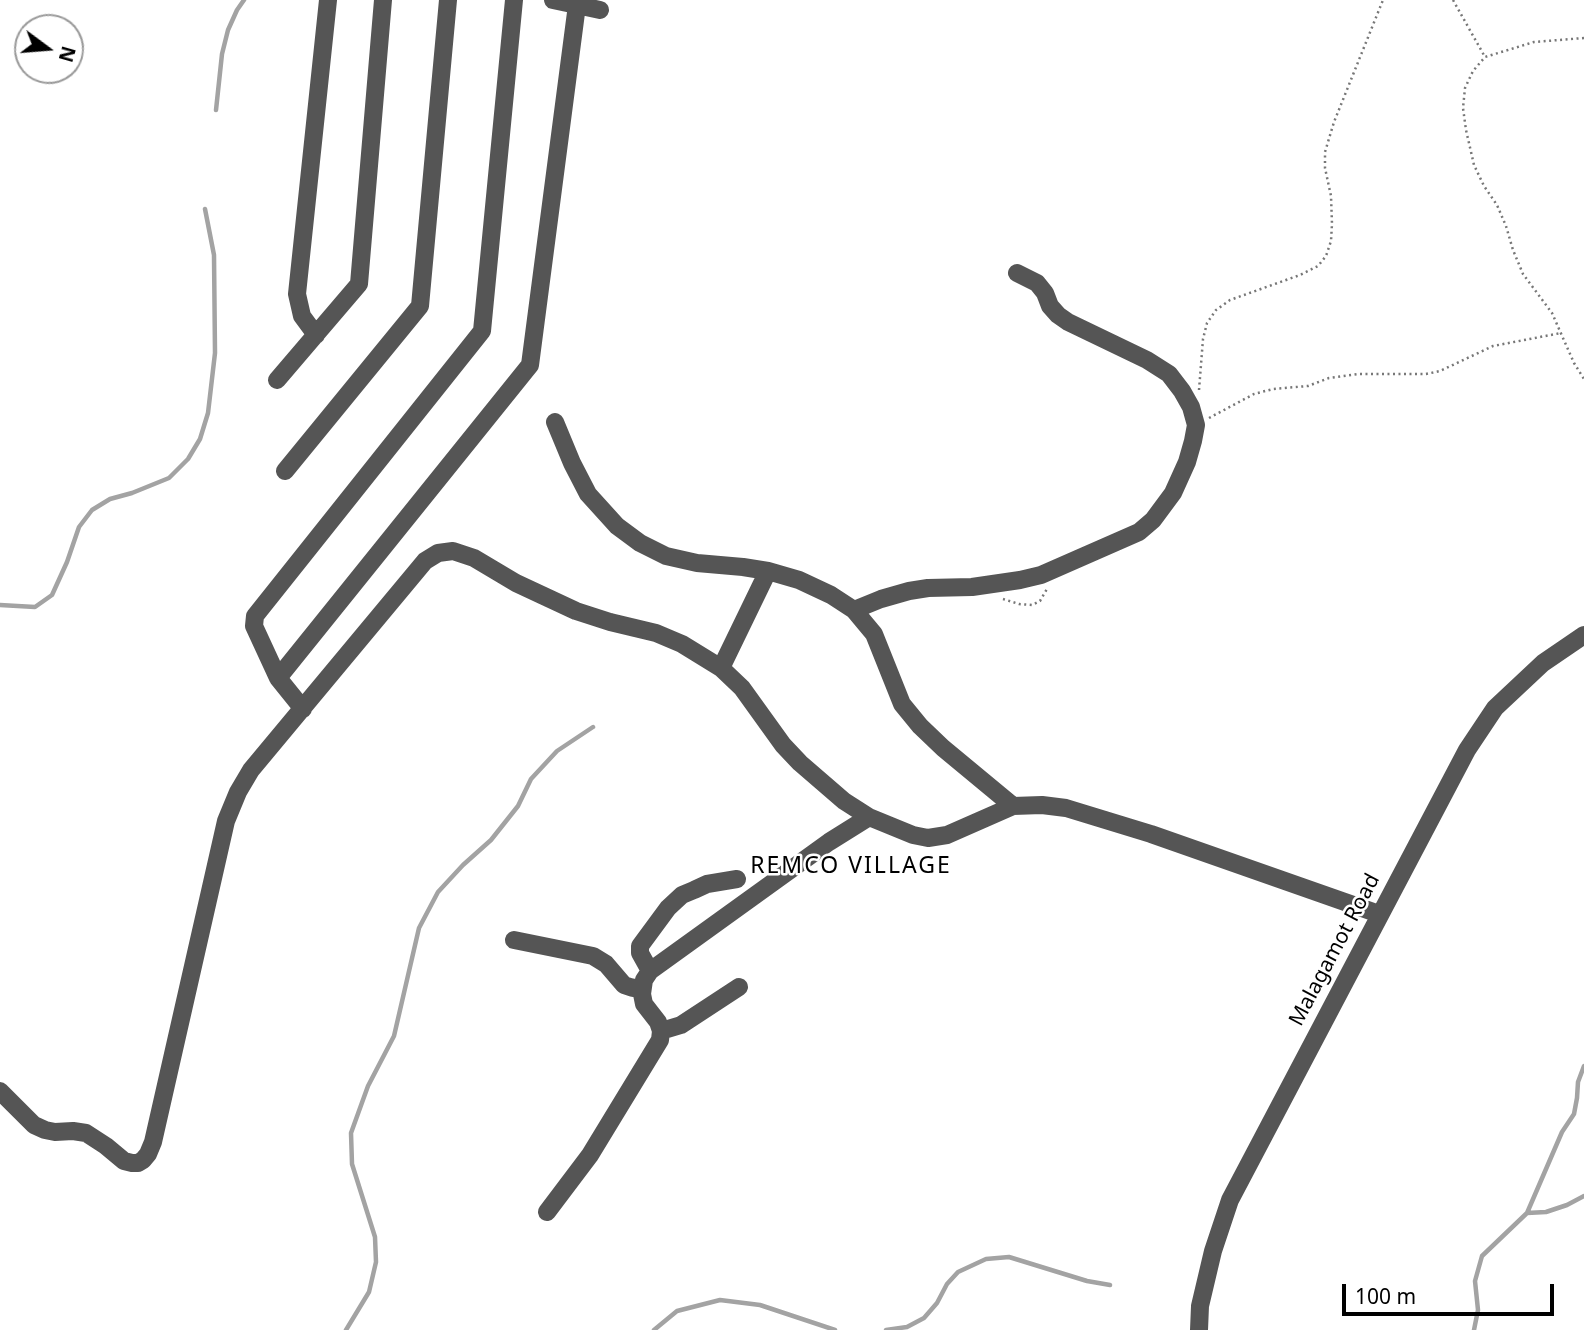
<!DOCTYPE html>
<style>
body{margin:0}
#map{position:relative;width:1584px;height:1330px;overflow:hidden;background:#fff;font-family:"Noto Sans",sans-serif}
canvas{display:block}
.north{position:absolute;left:14px;top:14px;width:70px;height:70px;box-sizing:border-box;background:#fff;border:2px solid #999;border-radius:50%;rotate:106deg;font-size:19px;font-weight:700;line-height:28px;text-align:center;color:#000}
.north::after{content:'';display:block;margin:auto;width:24px;height:32px;background:#000;clip-path:polygon(50% 0,100% 100%,50% 72%,0 100%)}
.scale{position:absolute;left:1342px;top:1284px;width:212px;height:32px;box-sizing:border-box;border:4px solid #000;border-top:0;padding-left:9px;font-size:21px;line-height:24px;white-space:nowrap;color:#000;-webkit-text-stroke:5px #fff;paint-order:stroke}
</style>
<div id="map">
<canvas width="1584" height="1330"></canvas>
<div class="north">N</div>
<div class="scale">100 m</div>
</div>
<script>
const c = document.querySelector('canvas').getContext('2d');
c.lineJoin = 'round';
function poly(rows) {
  const path = new Path2D();
  for (const r of rows) {
    path.moveTo(r[0], r[1]);
    for (let i = 2; i < r.length; i += 2) path.lineTo(r[i], r[i + 1]);
  }
  return path;
}
function strokePath(path, color, width, dash) {
  c.strokeStyle = color;
  c.lineWidth = width;
  c.lineCap = dash ? 'butt' : 'round';
  c.setLineDash(dash || []);
  c.stroke(path);
}
function label(font, color, halo, rows, align = 'center') {
  c.font = font + ' "Noto Sans",sans-serif';
  c.lineWidth = 5;
  c.setLineDash([]);
  c.textBaseline = 'middle';
  c.strokeStyle = halo;
  c.fillStyle = color;
  for (const [text, x, y, turn = 0] of rows) {
    c.save();
    c.translate(x, y);
    c.rotate((+turn || 0) * Math.PI / 180);
    c.textAlign = isNaN(turn) ? turn : align;
    if (halo) c.strokeText(text, 0, 0);
    c.fillText(text, 0, 0);
    c.restore();
  }
}
strokePath(poly([
 [216,110,222,54,228,30,237,10,244,0],
 [0,605,35,607,52,595,67,562,79,527,92,510,110,499,132,493,169,478,188,459,200,439,208,413,215,353,214,255,205,209],
 [1527,1213,1546,1212,1567,1205,1584,1196],
 [346,1330,369,1292,376,1262,375,1237,352,1164,351,1133,368,1086,394,1036,419,928,438,892,463,865,491,840,518,806,531,779,557,751,593,727],
 [654,1330,677,1311,720,1300,760,1305,835,1330],
 [886,1330,907,1327,924,1318,937,1303,947,1284,958,1272,986,1259,1009,1257,1087,1281,1110,1285],
 [1474,1330,1478,1310,1475,1281,1482,1256,1527,1213,1562,1132,1574,1114,1577,1098,1578,1082,1584,1066]
]), '#a3a3a3', 4.5);
strokePath(poly([
 [1453,0,1485,57],
 [1584,38,1534,42,1485,57,1473,71,1465,88,1463,108,1466,130,1474,165,1484,186,1497,205,1506,226,1513,250,1523,274,1552,313,1574,363,1584,379],
 [1199,390,1203,339,1207,323,1216,310,1230,300,1300,275,1318,266,1326,256,1331,241,1332,224,1331,196,1325,168,1325,152,1334,122,1383,0],
 [1209,418,1254,394,1273,389,1308,386,1329,378,1359,374,1426,374,1440,371,1493,346,1561,333],
 [1003,599,1019,604,1032,605,1040,601,1047,589]
]), '#777', 2.5, [2, 3.5]);
strokePath(poly([
 [553,0,600,10],
 [316,335,302,316,297,294,328,0],
 [277,380,359,284,383,0],
 [555,422,572,463,588,494,617,526,640,543,666,556,697,563,743,567,768,571,799,580,831,595,854,610,874,634,902,704,920,726,943,748,1013,806],
 [285,471,420,306,448,0],
 [854,610,881,599,909,591,928,588,972,587,1020,580,1041,575,1139,532,1153,520,1173,493,1187,462,1193,441,1196,425,1191,407,1182,391,1169,374,1147,360,1068,322,1058,315,1050,306,1045,293,1037,283,1017,273],
 [721,668,768,571],
 [278,678,254,626,255,616,482,331,514,0],
 [303,709,278,678,530,365,577,5],
 [514,940,593,956,606,964,624,985,633,988,642,987],
 [650,971,640,953,640,946,668,908,682,895,694,890,707,884,737,879],
 [661,1031,681,1025,739,987],
 [0,1091,34,1125,45,1130,55,1132,73,1131,86,1133,106,1146,124,1161,132,1163,138,1163,143,1160,148,1154,153,1142,226,821,238,792,251,770,425,561,438,553,453,551,474,558,516,583,576,611,610,622,656,633,682,644,721,668,742,688,783,745,800,763,844,801,869,817,913,835,928,838,947,835,1013,806,1042,805,1066,808,1151,834,1379,914],
 [547,1212,590,1155,660,1040,661,1031,658,1022,644,1004,642,994,644,980,650,971,829,842,869,817],
 [1199,1330,1200,1306,1213,1251,1230,1200,1467,750,1495,708,1543,663,1584,635]
]), '#555', 18);
label('21px', '#000', '#fff', [
 ["Malagamot Road",1335,950,-62]
]);
c.letterSpacing = '2px';
label('23px', '#000', '#fff', [
 ["REMCO VILLAGE",851,866]
]);
c.letterSpacing = '0px';
</script>
